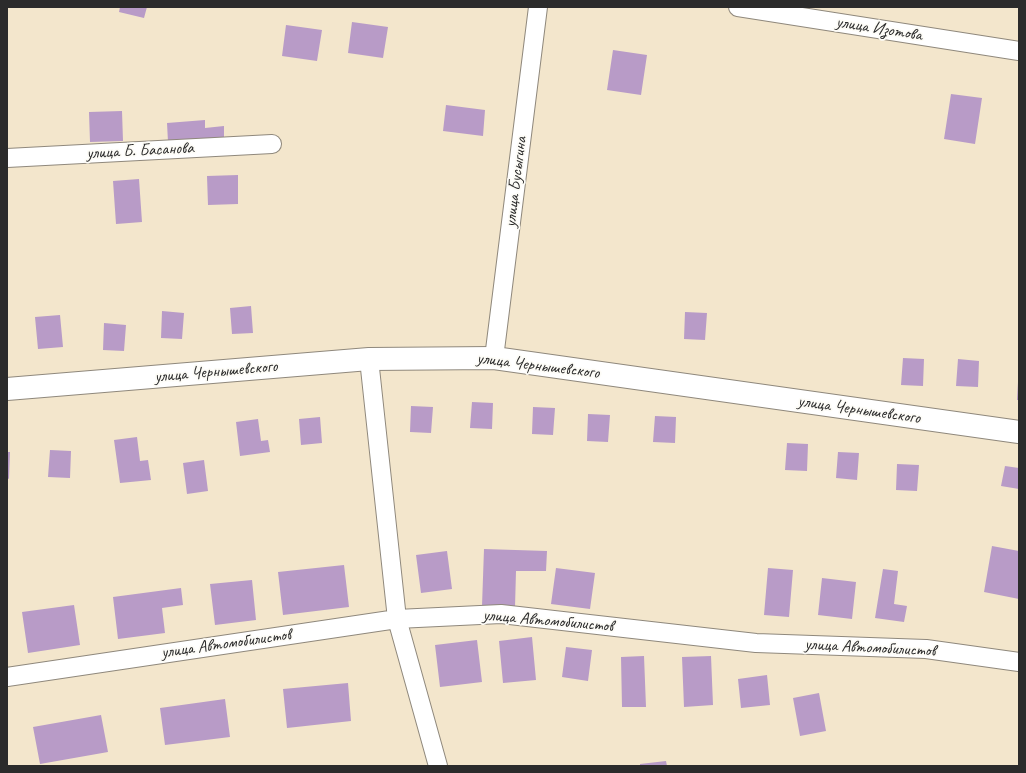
<!DOCTYPE html>
<meta charset="utf-8">
<style>
body{margin:0}
#map{position:relative;width:1026px;height:773px;overflow:hidden;background:#f3e6cc;font-family:Caveat,sans-serif}
canvas{display:block}
.frame{position:absolute;inset:0;border:8px solid #2b2b2b;pointer-events:none}
</style>
<div id="map">
<canvas width="1026" height="773"></canvas>
<div class="frame"></div>
</div>
<script>
const c = document.querySelector('canvas').getContext('2d');
c.lineJoin = 'round';
function fill(path, color) {
  c.fillStyle = color;
  c.fill(path, 'evenodd');
}
function poly(rows) {
  const path = new Path2D();
  for (const r of rows) {
    path.moveTo(r[0], r[1]);
    for (let i = 2; i < r.length; i += 2) path.lineTo(r[i], r[i + 1]);
  }
  return path;
}
function strokePath(path, color, width, dash) {
  c.strokeStyle = color;
  c.lineWidth = width;
  c.lineCap = dash ? 'butt' : 'round';
  c.setLineDash(dash || []);
  c.stroke(path);
}
function label(font, color, halo, rows, align = 'center') {
  c.font = font + ' Caveat,sans-serif';
  c.lineWidth = 3.5;
  c.setLineDash([]);
  c.textBaseline = 'middle';
  c.strokeStyle = halo;
  c.fillStyle = color;
  for (const [text, x, y, turn = 0] of rows) {
    c.save();
    c.translate(x, y);
    c.rotate((+turn || 0) * Math.PI / 180);
    c.textAlign = isNaN(turn) ? turn : align;
    if (halo) c.strokeText(text, 0, 0);
    c.fillText(text, 0, 0);
    c.restore();
  }
}
fill(poly([
 [120,7,147,7,144,18,119,12],
 [352,22,388,27,383,58,348,53],
 [286,25,322,30,317,61,282,56],
 [613,50,647,55,641,95,607,90],
 [951,94,982,98,975,144,944,139],
 [446,105,485,110,483,136,443,131],
 [122,111,123,141,90,142,89,112],
 [205,120,205,128,224,126,224,138,168,142,167,123],
 [238,175,238,204,208,205,207,176],
 [139,179,142,222,116,224,113,181],
 [251,306,253,333,232,334,230,308],
 [162,311,184,313,182,339,161,338],
 [685,312,707,313,705,340,684,339],
 [60,315,63,347,38,349,35,317],
 [104,323,126,325,124,351,103,350],
 [903,358,924,359,923,386,901,385],
 [958,359,979,361,978,387,956,386],
 [1018,382,1019,382,1019,400,1017,400],
 [472,402,493,403,492,429,470,428],
 [411,406,433,407,431,433,410,432],
 [533,407,555,408,553,435,532,434],
 [588,414,610,415,608,442,587,441],
 [655,416,676,417,675,443,653,442],
 [320,417,322,443,301,445,299,419],
 [258,419,261,441,268,440,270,452,240,456,236,422],
 [137,437,140,461,148,460,151,480,120,483,114,440],
 [787,443,808,444,807,471,785,470],
 [50,450,71,451,70,478,48,477],
 [7,452,10,452,9,479,7,478],
 [838,452,859,453,857,480,836,478],
 [204,460,208,491,187,494,183,463],
 [897,464,919,465,917,491,896,490],
 [1005,466,1019,468,1019,489,1001,486],
 [992,546,1019,551,1019,599,984,592],
 [484,549,547,551,546,571,516,571,515,607,482,606],
 [447,551,452,589,421,593,416,555],
 [344,565,349,607,283,615,278,572],
 [556,568,595,573,590,609,551,604],
 [768,568,793,570,789,617,764,615],
 [883,569,898,571,894,604,907,606,904,622,875,618],
 [822,578,856,582,852,619,818,615],
 [252,580,256,620,215,625,210,584],
 [181,588,183,605,162,608,165,633,118,639,113,597],
 [74,605,80,645,28,653,22,612],
 [532,637,536,680,503,683,499,641],
 [477,640,482,682,440,687,435,645],
 [566,647,592,650,588,681,562,677],
 [644,656,646,707,622,707,621,657],
 [711,656,713,705,684,707,682,657],
 [767,675,770,705,741,708,738,679],
 [348,683,351,721,287,728,283,689],
 [819,693,826,731,800,736,793,698],
 [225,699,230,737,165,745,160,708],
 [101,715,108,752,40,764,33,727],
 [666,761,667,766,640,766,640,764]
]), '#b89bc7');
const street = poly([
 [738,7,1019,51],
 [7,158,272,144],
 [494,358,538,7],
 [369,359,397,619,438,766],
 [7,677,397,619,501,614,756,643,926,649,1019,662]
]);
const secondary = poly([
 [7,389,369,359,494,358,1019,432]
]);
strokePath(street, '#8f887c', 20);
strokePath(secondary, '#8f887c', 24);
strokePath(street, '#fff', 18);
strokePath(secondary, '#fff', 22);
label('17px', '#2b2b2b', '#fdfcf7', [
 ["улица Изотова",879,29,9],
 ["улица Б. Басанова",140,151,-3],
 ["улица Бусыгина",516,182,-83],
 ["улица Чернышевского",538,366,7],
 ["улица Чернышевского",216,372,-5],
 ["улица Чернышевского",859,410,8],
 ["улица Автомобилистов",548,621,5],
 ["улица Автомобилистов",226,644,-8],
 ["улица Автомобилистов",870,648,3]
]);
</script>
